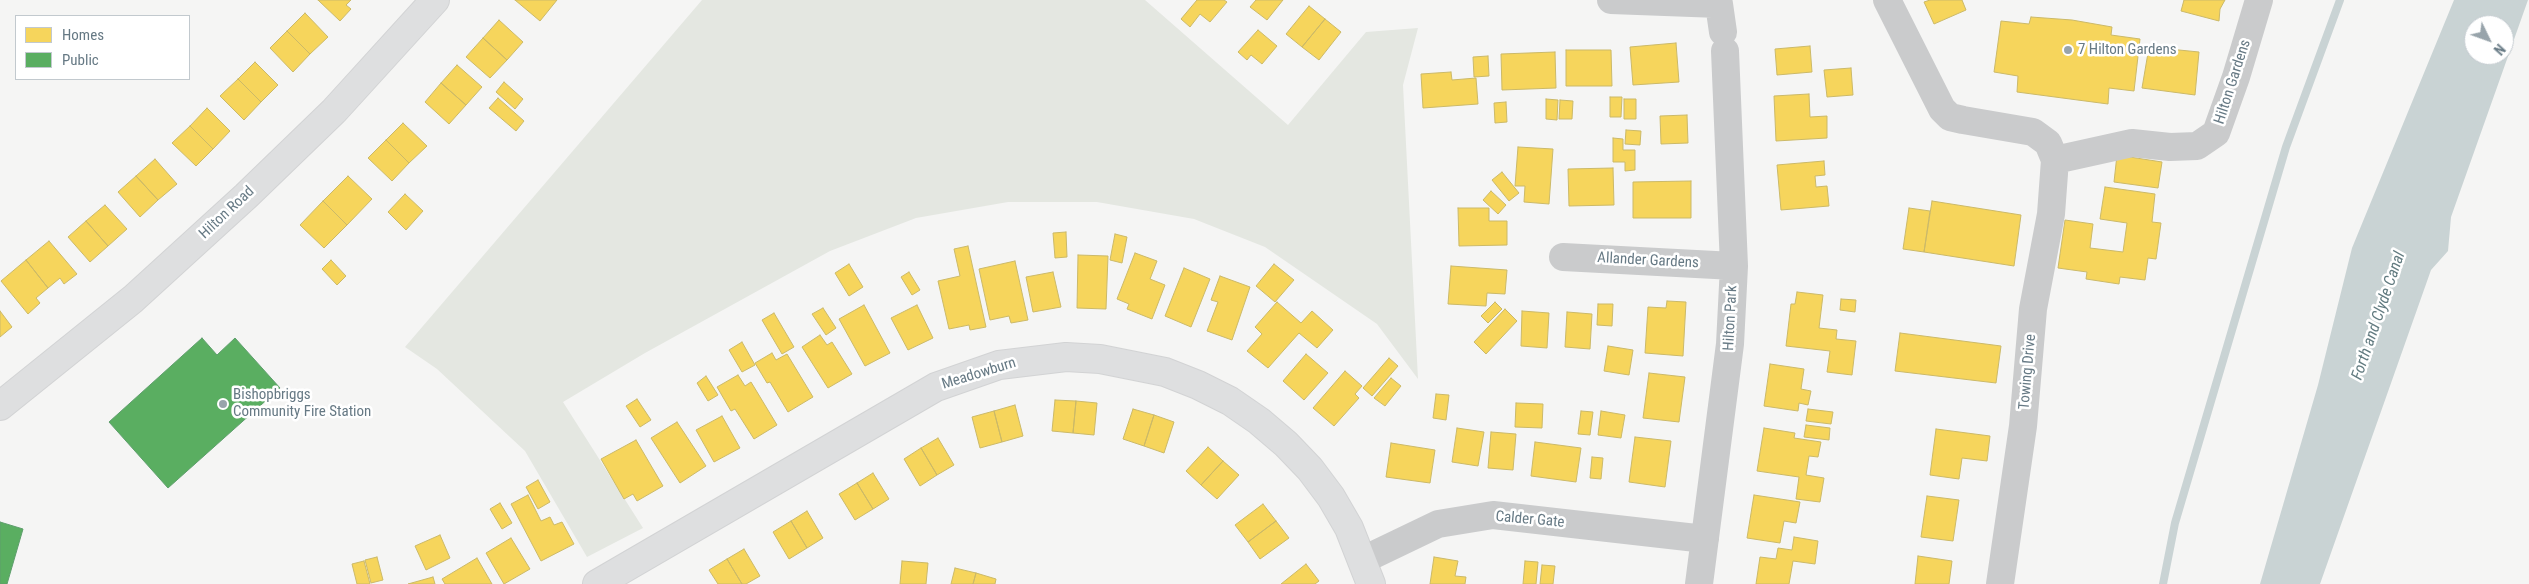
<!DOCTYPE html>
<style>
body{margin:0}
#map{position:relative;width:2529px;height:584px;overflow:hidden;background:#f5f5f4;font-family:"Roboto Condensed",sans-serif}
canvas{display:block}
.legend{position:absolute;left:15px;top:15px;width:175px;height:65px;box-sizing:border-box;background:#fff;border:1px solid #c2c9ce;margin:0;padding:6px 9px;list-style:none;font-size:15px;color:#667984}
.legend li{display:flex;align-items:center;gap:10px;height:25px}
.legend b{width:25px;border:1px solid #c2c9ce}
.north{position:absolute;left:2464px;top:15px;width:50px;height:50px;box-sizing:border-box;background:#fff;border:1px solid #c2c9ce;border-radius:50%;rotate:132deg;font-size:14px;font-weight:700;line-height:20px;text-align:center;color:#667984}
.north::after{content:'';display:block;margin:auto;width:18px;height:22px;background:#98a4ab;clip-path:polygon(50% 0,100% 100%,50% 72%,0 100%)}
</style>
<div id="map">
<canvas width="2529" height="584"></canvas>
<ul class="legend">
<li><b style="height:14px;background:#f6d55c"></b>Homes</li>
<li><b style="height:14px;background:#5aae61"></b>Public</li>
</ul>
<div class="north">N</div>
</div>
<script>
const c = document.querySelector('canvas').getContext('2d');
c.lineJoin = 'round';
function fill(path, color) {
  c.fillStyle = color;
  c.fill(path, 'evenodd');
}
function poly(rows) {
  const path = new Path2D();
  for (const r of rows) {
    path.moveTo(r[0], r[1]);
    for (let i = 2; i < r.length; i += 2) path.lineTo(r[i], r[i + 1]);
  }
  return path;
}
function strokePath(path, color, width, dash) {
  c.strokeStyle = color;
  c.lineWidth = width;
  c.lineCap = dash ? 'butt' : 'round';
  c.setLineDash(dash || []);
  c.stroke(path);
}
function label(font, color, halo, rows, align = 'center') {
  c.font = font + ' "Roboto Condensed",sans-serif';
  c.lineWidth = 5;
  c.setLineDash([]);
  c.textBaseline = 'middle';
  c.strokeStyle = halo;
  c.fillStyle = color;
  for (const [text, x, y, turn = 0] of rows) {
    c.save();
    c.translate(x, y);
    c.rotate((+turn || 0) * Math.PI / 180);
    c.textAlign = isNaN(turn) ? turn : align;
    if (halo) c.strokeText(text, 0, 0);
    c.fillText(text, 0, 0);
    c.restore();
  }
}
fill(poly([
 [702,0,1145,0,1288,125,1366,32,1418,28,1403,85,1418,379,1377,324,1265,247,1194,219,1097,202,1008,202,916,218,830,251,645,353,563,402,643,528,587,557,525,451,437,369,405,347]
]), '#e4e7e1');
fill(poly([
 [2454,0,2528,0,2451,217,2448,251,2431,270,2320,584,2260,584,2318,385,2352,248],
 [2474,25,2504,25,2504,55,2474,55]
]), '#c9d3d4');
const homes = poly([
 [318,0,351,0,346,5,351,9,340,21,318,0],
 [515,0,557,0,540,21,515,0],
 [1197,0,1224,0,1227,2,1210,22,1200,14,1190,27,1181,19,1197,0],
 [1256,0,1283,0,1267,20,1250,7,1256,0],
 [1930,0,1962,0,1966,10,1934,24,1924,2,1930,0],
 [2184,0,2225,0,2220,9,2219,21,2181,11,2184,0],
 [1309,6,1325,19,1302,47,1286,34,1309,6],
 [305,13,328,37,310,54,287,31,305,13],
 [2031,17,2072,20,2112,27,2111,35,2140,39,2134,91,2109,88,2108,104,2017,92,2018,76,1994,72,2001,21,2029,24,2031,17],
 [1325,19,1341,32,1319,60,1302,47,1325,19],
 [499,20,523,42,507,60,483,38,499,20],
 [1258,30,1277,46,1262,64,1251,55,1247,60,1238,52,1258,30],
 [287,31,310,54,293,72,270,48,287,31],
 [483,38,507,60,490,78,466,57,483,38],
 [1676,43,1679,82,1633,85,1630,47,1676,43],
 [1810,46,1812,72,1777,75,1775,49,1810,46],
 [2149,47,2199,52,2195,95,2142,88,2149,47],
 [1566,50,1611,50,1612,86,1566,86,1566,50],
 [1555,52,1556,88,1502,90,1501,54,1555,52],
 [1488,56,1489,76,1474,77,1473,57,1488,56],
 [255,62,278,85,261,102,238,79,255,62],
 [457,65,482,87,466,105,441,83,457,65],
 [1851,68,1853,95,1827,97,1824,70,1851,68],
 [1451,72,1452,80,1476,78,1478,104,1423,108,1421,74,1451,72],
 [238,79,261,102,244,120,220,96,238,79],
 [504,82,523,99,515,109,496,92,504,82],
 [441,83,466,105,449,124,425,102,441,83],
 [1809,94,1810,117,1827,116,1827,138,1776,141,1774,96,1809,94],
 [1610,97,1622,97,1621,117,1610,117,1610,97],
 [498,98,524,121,516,131,489,108,498,98],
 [1546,99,1558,100,1557,120,1546,119,1546,99],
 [1624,99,1636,99,1636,119,1624,119,1624,99],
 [1560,100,1573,101,1572,119,1559,119,1560,100],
 [1506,102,1507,122,1495,123,1494,103,1506,102],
 [207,108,230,131,213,149,190,126,207,108],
 [1687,115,1688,143,1661,144,1660,116,1687,115],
 [403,123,427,146,409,163,386,140,403,123],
 [190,126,213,149,196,166,172,143,190,126],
 [1626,130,1641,131,1640,145,1625,144,1626,130],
 [1613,138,1623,139,1623,150,1635,150,1635,170,1625,171,1625,162,1613,162,1613,138],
 [386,140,409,163,392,181,368,158,386,140],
 [1518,147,1553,149,1549,204,1524,202,1525,186,1515,186,1518,147],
 [2117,155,2162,162,2158,188,2114,182,2117,155],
 [155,159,177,184,158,200,136,176,155,159],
 [1824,161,1825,175,1815,176,1816,187,1827,186,1829,206,1781,210,1777,165,1824,161],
 [1613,168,1614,205,1569,206,1568,169,1613,168],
 [1502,172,1519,193,1509,201,1492,180,1502,172],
 [136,176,158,200,140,217,118,192,136,176],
 [348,176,372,199,347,225,323,201,348,176],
 [1691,181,1691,218,1633,218,1633,182,1691,181],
 [2105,187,2155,194,2152,222,2161,223,2156,259,2148,258,2145,280,2120,277,2119,284,2086,279,2087,272,2058,268,2065,220,2093,224,2090,248,2123,252,2127,223,2100,219,2105,187],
 [1491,191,1506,205,1498,214,1483,200,1491,191],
 [405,194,423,211,406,230,388,212,405,194],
 [323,201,347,225,324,248,300,225,323,201],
 [1932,201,2021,215,2014,266,1924,252,1932,201],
 [105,205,127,229,108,246,86,221,105,205],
 [1458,208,1489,208,1489,221,1507,221,1507,245,1459,246,1458,208],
 [1909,208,1930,211,1924,252,1903,249,1909,208],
 [86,221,108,246,90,262,68,237,86,221],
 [1066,232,1067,257,1055,258,1053,233,1066,232],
 [1115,234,1127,237,1122,263,1110,260,1115,234],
 [49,241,77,274,64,284,60,278,48,288,26,260,49,241],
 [968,246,986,327,970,330,969,325,949,329,938,281,960,276,954,249,968,246],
 [1135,253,1157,261,1150,279,1165,285,1152,319,1127,309,1129,304,1117,299,1135,253],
 [1078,255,1108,256,1106,309,1077,308,1078,255],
 [26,260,48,288,36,298,40,303,28,314,1,281,26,260],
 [331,260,346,276,337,285,322,269,331,260],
 [1015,261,1028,320,1011,323,1009,316,990,320,979,269,1015,261],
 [849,264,863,287,849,296,835,273,849,264],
 [1274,264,1294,280,1275,302,1256,286,1274,264],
 [1451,266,1507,270,1505,294,1487,293,1486,306,1448,304,1451,266],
 [1184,268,1210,279,1191,327,1165,316,1184,268],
 [909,272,920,290,912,295,901,277,909,272],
 [1053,272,1061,307,1033,312,1026,277,1053,272],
 [1220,276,1250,287,1232,340,1207,331,1218,302,1211,300,1220,276],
 [1797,292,1823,295,1819,328,1837,330,1836,339,1856,341,1852,375,1827,372,1830,351,1786,346,1791,304,1795,304,1797,292],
 [1841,299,1856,300,1855,312,1840,310,1841,299],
 [1667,301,1686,302,1683,356,1645,353,1648,307,1666,308,1667,301],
 [1277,302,1301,323,1312,311,1333,330,1317,348,1299,333,1268,368,1247,351,1262,334,1255,327,1277,302],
 [1495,302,1502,309,1488,323,1481,316,1495,302],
 [1598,304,1613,304,1612,326,1597,325,1598,304],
 [864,305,890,353,865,366,839,319,864,305],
 [917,305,933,338,908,350,891,318,917,305],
 [823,308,836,328,826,335,812,314,823,308],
 [1505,309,1517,321,1486,354,1474,342,1505,309],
 [0,311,12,327,0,337,0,311],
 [1522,311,1549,313,1547,348,1521,346,1522,311],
 [1567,312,1592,314,1590,349,1565,347,1567,312],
 [774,313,794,347,782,354,762,320,774,313],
 [1900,333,2001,346,1996,383,1895,371,1900,333],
 [820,335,827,345,832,342,852,374,828,388,802,347,820,335],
 [742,342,755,365,742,372,729,350,742,342],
 [1608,346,1633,350,1629,375,1604,371,1608,346],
 [772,353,776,360,787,354,813,397,788,412,770,382,767,383,755,363,772,353],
 [1306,354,1328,373,1304,400,1283,381,1306,354],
 [1389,358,1398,366,1372,396,1363,388,1389,358],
 [1770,364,1804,369,1801,389,1811,391,1808,405,1799,403,1798,411,1764,406,1770,364],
 [1345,371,1362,386,1355,394,1359,398,1334,426,1313,408,1345,371],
 [1649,373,1685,377,1679,422,1643,418,1649,373],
 [738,375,745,386,751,382,777,425,754,439,735,409,731,411,717,387,738,375],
 [706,376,718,395,708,401,697,383,706,376],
 [1391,378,1401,386,1385,406,1374,398,1391,378],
 [1436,394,1449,395,1446,420,1433,418,1436,394],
 [637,399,651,420,640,427,626,406,637,399],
 [1055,400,1076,401,1073,433,1052,431,1055,400],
 [1076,401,1097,403,1094,435,1073,433,1076,401],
 [1516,403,1543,404,1542,428,1515,427,1516,403],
 [1015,405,1023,436,1002,442,994,411,1015,405],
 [1133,409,1154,415,1144,446,1123,439,1133,409],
 [1808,409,1833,412,1831,424,1806,421,1808,409],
 [994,411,1002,442,980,448,972,417,994,411],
 [1581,411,1593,412,1590,435,1578,434,1581,411],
 [1601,411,1625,415,1621,438,1598,435,1601,411],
 [1154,415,1174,422,1164,453,1144,446,1154,415],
 [722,416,740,448,714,462,696,430,722,416],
 [677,422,706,466,680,483,651,438,677,422],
 [1806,425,1830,428,1829,440,1804,437,1806,425],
 [1457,428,1484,432,1478,466,1452,462,1457,428],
 [1764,428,1795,433,1794,438,1821,442,1818,457,1809,456,1806,475,1824,478,1820,502,1796,499,1799,477,1757,471,1764,428],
 [1936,429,1990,436,1987,461,1962,458,1959,479,1930,475,1936,429],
 [1491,432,1516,434,1513,470,1488,468,1491,432],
 [1635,437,1671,441,1665,487,1629,482,1635,437],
 [938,438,954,465,937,475,921,448,938,438],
 [636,440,663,486,637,501,633,494,624,499,601,459,636,440],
 [1535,442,1581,448,1576,482,1531,476,1535,442],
 [1391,443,1435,450,1430,483,1386,477,1391,443],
 [1208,447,1223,461,1201,485,1186,471,1208,447],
 [921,448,937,475,920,486,904,459,921,448],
 [1592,457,1603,458,1601,479,1590,478,1592,457],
 [1223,461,1239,475,1217,499,1201,485,1223,461],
 [873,473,889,499,873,509,857,483,873,473],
 [538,480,550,502,538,509,526,487,538,480],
 [857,483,873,509,855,520,839,494,857,483],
 [528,495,541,521,550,517,554,525,562,522,574,544,541,561,511,504,528,495],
 [1754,495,1800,502,1796,523,1784,521,1780,543,1747,538,1754,495],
 [1927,496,1959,500,1953,541,1921,537,1927,496],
 [500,503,512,523,502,529,490,509,500,503],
 [1263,504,1276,521,1248,542,1235,525,1263,504],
 [807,511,823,538,807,548,791,521,807,511],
 [791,521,807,548,789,559,773,532,791,521],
 [1276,521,1289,538,1260,559,1248,542,1276,521],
 [440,535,450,558,426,570,415,546,440,535],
 [1794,537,1818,541,1815,564,1793,561,1789,584,1756,584,1760,557,1776,559,1778,548,1792,550,1794,537],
 [511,538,530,569,504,584,486,553,511,538],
 [744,549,760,576,746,584,742,584,727,559,744,549],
 [1918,556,1952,561,1949,584,1915,584,1918,556],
 [377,557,383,580,371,583,365,560,377,557],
 [1434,557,1458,561,1455,576,1466,577,1465,584,1430,584,1434,557],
 [477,558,492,584,445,584,442,579,477,558],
 [727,559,742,584,718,584,709,570,727,559],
 [364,561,370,584,357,584,352,564,364,561],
 [902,561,928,563,926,584,900,584,902,561],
 [1525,561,1538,562,1536,584,1523,584,1525,561],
 [1306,564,1319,581,1315,584,1281,584,1306,564],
 [1542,565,1555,566,1553,584,1540,584,1542,565],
 [955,568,976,573,973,584,951,584,955,568],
 [976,573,996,579,995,584,973,584,976,573],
 [433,577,435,584,408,584,433,577]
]);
fill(homes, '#f6d55c');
strokePath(homes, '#cbb968', 1);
const public = poly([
 [202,338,217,355,235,338,280,388,168,488,109,422,202,338],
 [0,522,23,529,7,584,0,584,0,522]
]);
fill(public, '#5aae61');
strokePath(public, '#5e9e6c', 1);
strokePath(poly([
 [2163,584,2175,523,2286,147,2340,0]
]), '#c9d3d4', 8);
const secondary = poly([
 [0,406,133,299,246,196,334,111,435,0],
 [597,584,936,387,999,365,1066,357,1100,359,1165,372,1198,385,1230,401,1259,421,1286,444,1310,469,1331,497,1349,528,1371,584]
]);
strokePath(secondary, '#d2d3d4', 30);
strokePath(poly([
 [1611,0,1719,4],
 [1887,0,1942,109,1950,117,1963,120,2033,132,2048,143,2055,160,2051,214,2033,309,2023,426,2000,584],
 [1719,4,1723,32],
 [2055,160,2132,143,2170,147,2197,146,2216,133,2236,77,2259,0],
 [1563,257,1734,266],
 [1363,560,1438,524,1493,515,1705,539],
 [1699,584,1730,344,1734,266,1725,51]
]), '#cacbcc', 28);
strokePath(secondary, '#dedfe0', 28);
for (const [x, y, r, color] of [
 [2068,50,5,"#98a4ab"],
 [223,404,5,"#98a4ab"]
]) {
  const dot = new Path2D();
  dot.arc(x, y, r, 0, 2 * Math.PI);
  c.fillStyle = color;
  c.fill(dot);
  strokePath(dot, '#fff', 2);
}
label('15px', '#667984', '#fff', [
 ["7 Hilton Gardens",2078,50],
 ["Bishopbriggs",233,395],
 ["Community Fire Station",233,412]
], 'left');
label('15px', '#667984', '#fff', [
 ["Hilton Gardens",2233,82,-72],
 ["Hilton Road",227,213,-43],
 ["Allander Gardens",1648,261,3],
 ["Hilton Park",1731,318,-87],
 ["Towing Drive",2028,372,-85],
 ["Meadowburn",979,374,-17],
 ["Calder Gate",1530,520,5]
]);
label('italic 16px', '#627b80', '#fff', [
 ["Forth and Clyde Canal",2379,316,-71]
]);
</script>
